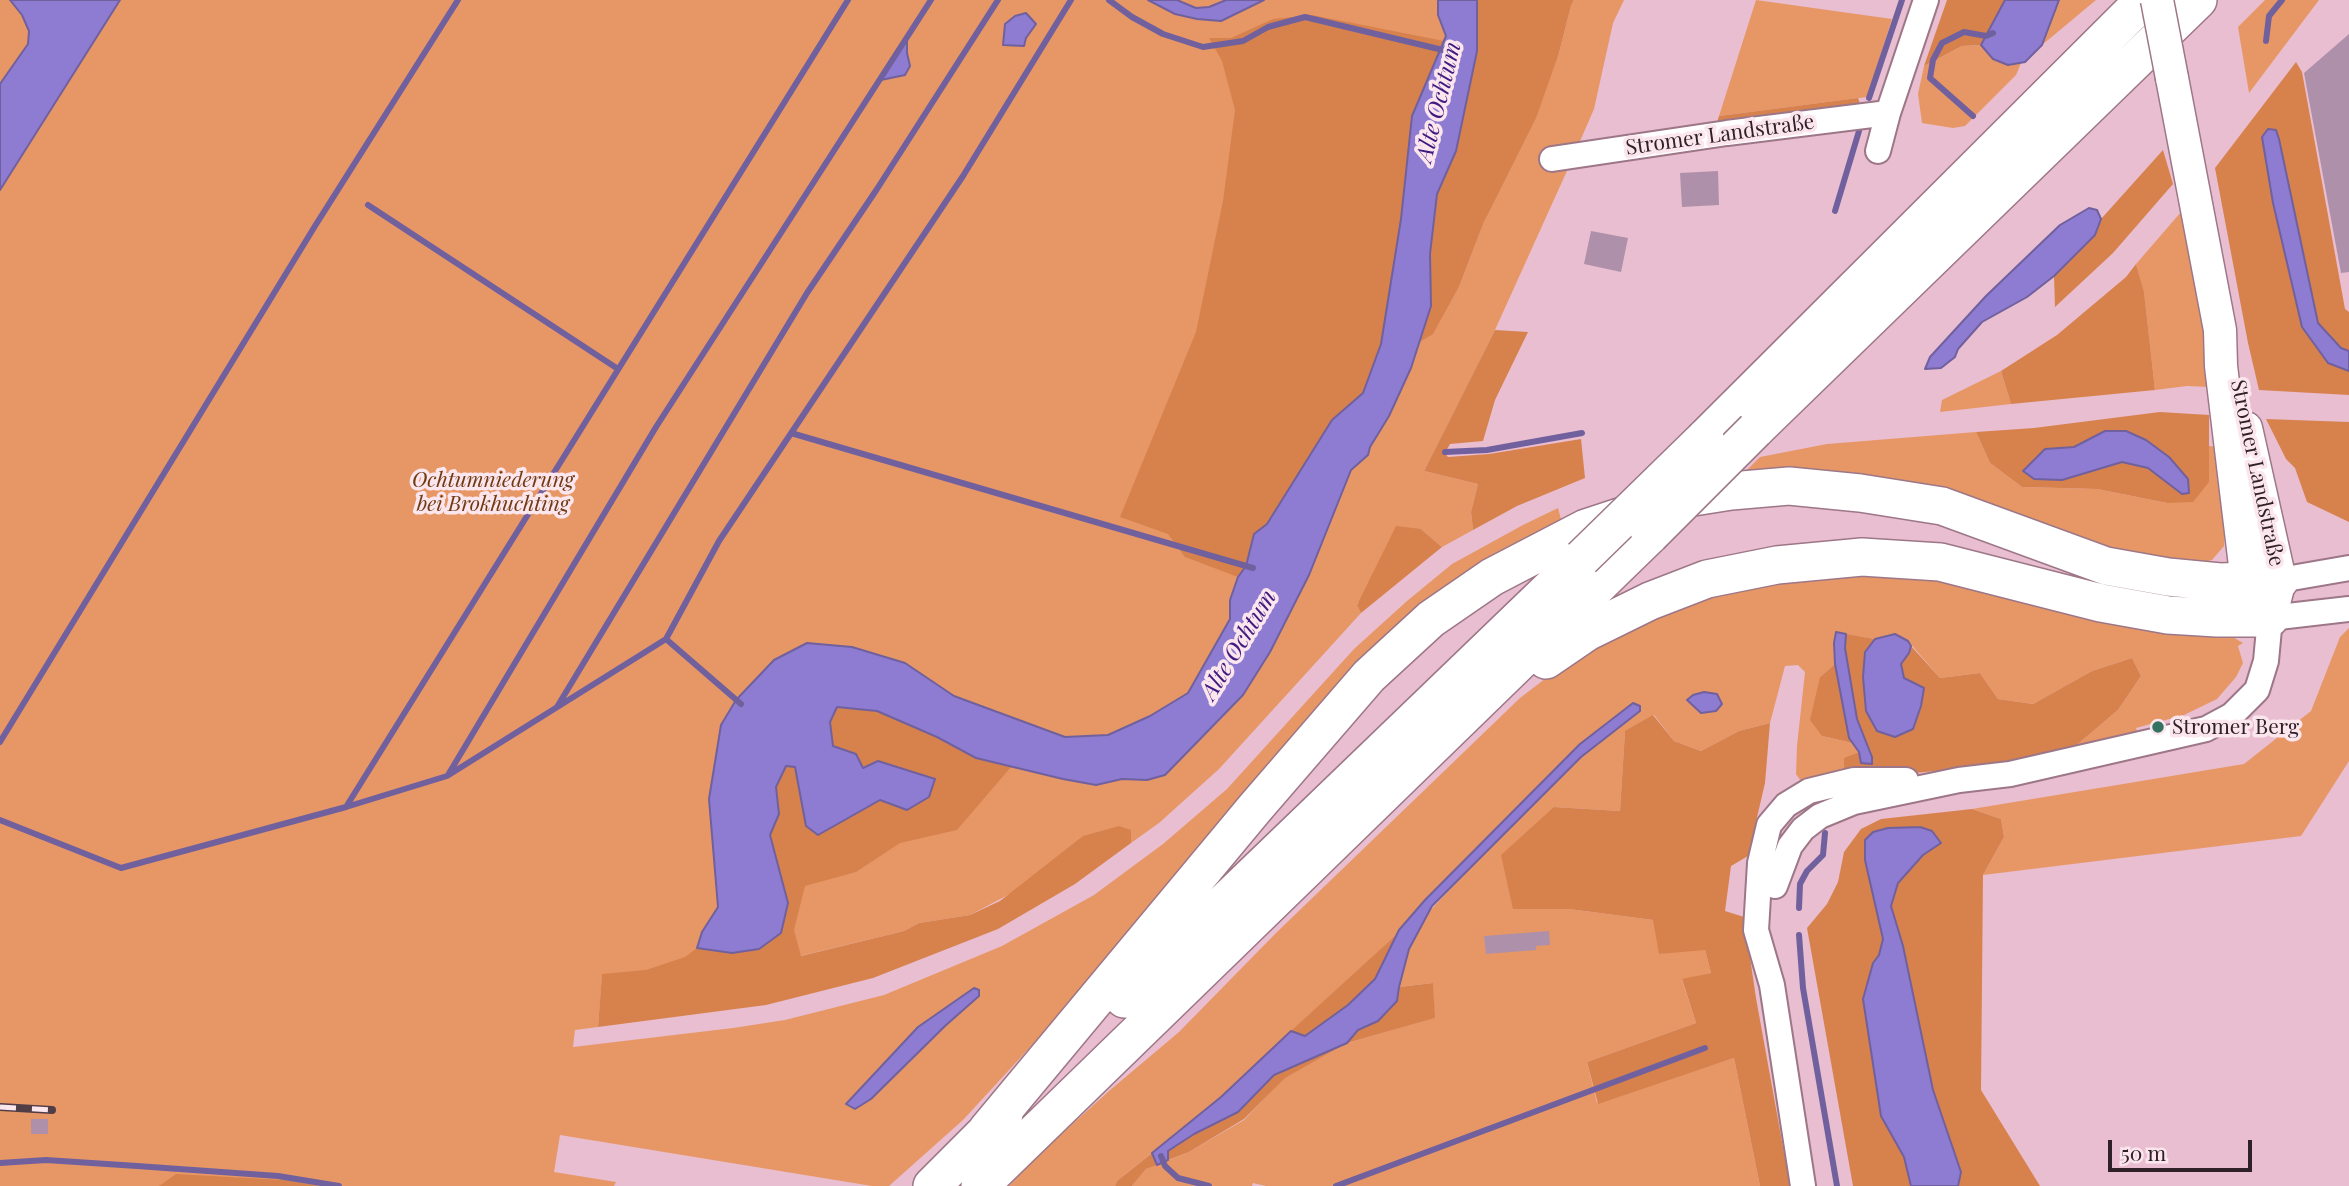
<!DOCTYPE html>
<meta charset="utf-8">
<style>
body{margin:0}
#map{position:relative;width:2349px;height:1186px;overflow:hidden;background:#e8bed0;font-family:"Playfair Display",serif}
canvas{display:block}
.scale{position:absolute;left:2108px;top:1140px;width:144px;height:32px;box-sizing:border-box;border:4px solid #302027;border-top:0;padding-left:9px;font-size:21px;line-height:24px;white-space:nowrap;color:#302027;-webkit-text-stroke:5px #fce6ee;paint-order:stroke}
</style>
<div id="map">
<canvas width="2349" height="1186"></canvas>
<div class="scale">50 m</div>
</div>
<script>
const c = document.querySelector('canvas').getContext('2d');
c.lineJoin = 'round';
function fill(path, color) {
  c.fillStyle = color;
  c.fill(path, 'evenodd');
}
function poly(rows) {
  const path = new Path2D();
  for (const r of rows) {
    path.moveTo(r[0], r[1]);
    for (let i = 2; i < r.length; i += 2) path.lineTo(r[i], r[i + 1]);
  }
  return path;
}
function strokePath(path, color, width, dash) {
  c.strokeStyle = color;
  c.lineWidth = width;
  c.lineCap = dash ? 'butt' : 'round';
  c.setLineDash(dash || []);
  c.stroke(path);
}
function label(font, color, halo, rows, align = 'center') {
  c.font = font + ' "Playfair Display",serif';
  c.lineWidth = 7;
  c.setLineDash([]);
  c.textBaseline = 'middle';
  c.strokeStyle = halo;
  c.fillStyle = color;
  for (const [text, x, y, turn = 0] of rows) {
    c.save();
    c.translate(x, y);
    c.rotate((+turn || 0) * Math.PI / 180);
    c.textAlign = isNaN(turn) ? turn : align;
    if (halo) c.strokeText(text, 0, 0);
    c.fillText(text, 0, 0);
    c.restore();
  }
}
fill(poly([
 [0,0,1568,0,1147,780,1165,775,1219,721,1243,695,1270,652,1309,575,1351,470,1368,455,1370,447,1389,416,1420,342,1433,333,1459,287,1484,222,1559,53,1571,6,1574,0,1624,0,1613,23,1594,109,1571,162,1495,330,1424,471,1478,484,1471,512,1473,530,1442,547,1421,529,1357,604,1361,613,1219,769,1159,823,1131,843,1131,830,970,915,919,923,904,931,800,956,602,976,598,1027,575,1030,573,1047,733,1028,785,1020,884,995,1002,946,1094,895,1163,844,1227,789,1354,649,1407,601,1452,564,1523,525,1558,508,1562,523,1488,563,1092,980,963,1120,889,1186,872,1186,560,1135,554,1172,616,1182,614,1186,0,1186],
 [1756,0,1892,19,1867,97,1719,116],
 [2059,0,2096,0,2042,45,2058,3],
 [2265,0,2319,0,2249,93,2238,27],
 [1981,45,1993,59,2008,65,2021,63,2016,75,1965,126,1953,128,1922,123,1918,94,1924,66,1962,46],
 [2181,212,2202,318,2210,387,2187,386,2155,390,2144,293,2136,264],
 [2001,371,2011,404,1940,412,1942,400],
 [1976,432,1990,463,2022,487,2097,489,2167,503,2209,482,2209,446,2219,447,2224,512,2224,546,2212,560,2189,566,1742,475,1760,457,1827,444],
 [1811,572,1932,578,2119,625,2231,636,2243,643,2238,646,2243,663,2236,677,2217,699,2184,715,2136,728,2138,734,2072,749,2118,710,2141,676,2132,658,2092,671,2033,704,1998,699,1980,673,1940,678,1908,641,1895,634,1875,639,1836,633,1834,643,1835,664,1820,677,1822,736,1852,743,1859,752,1844,759,1844,774,1803,784,1796,774,1797,746,1805,672,1798,665,1785,666,1770,723,1739,731,1701,751,1674,741,1654,715,1625,732,1620,811,1554,807,1513,909,1569,909,1653,920,1705,950,1711,973,1682,980,1696,1023,1587,1062,1597,1103,1734,1058,1760,1186,1266,1186,1253,1183,1252,1186,1132,1186,1146,1169,1189,1152,1244,1120,1284,1078,1347,1043,1434,1018,1433,983,1399,987,1409,949,1424,917,1482,855,1581,757,1640,711,1611,719,1580,744,1425,900,1398,933,1221,1097,1117,1181,1115,1186,1009,1186,1036,1157,1109,1091,1179,1032,1276,933,1520,698,1584,649,1692,599],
 [2349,628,2349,761,2301,836,1983,875,2004,837,2001,819,1972,809,2244,764,2311,711,2340,637]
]), '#e79766');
fill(poly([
 [1477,0,1574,0,1571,6,1559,53,1536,118,1484,222,1459,287,1433,334,1420,342,1431,306,1429,254,1437,194,1456,151,1477,51],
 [1947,0,2005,0,1981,45,1962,46,1924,66],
 [1312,15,1444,41,1412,116,1401,219,1381,344,1363,393,1332,420,1267,524,1254,534,1246,566,1238,577,1185,557,1168,534,1120,517,1196,332,1223,201,1235,110,1222,61,1209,38,1231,38,1273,19],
 [2296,62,2302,72,2345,309,2349,312,2349,351,2342,348,2318,323,2279,139,2269,129,2328,363,2349,371,2349,395,2259,390,2248,343,2215,168],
 [1858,98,1862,109,1716,126,1719,116],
 [2163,150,2173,184,2113,253,2055,307,2054,276,2095,235,2101,219],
 [2136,264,2144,292,2155,390,2011,404,2001,371,2057,335,2126,277],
 [1495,330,1528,332,1495,400,1483,441,1450,444,1445,453,1448,457,1489,454,1581,439,1585,478,1517,506,1473,530,1471,512,1478,484,1424,471],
 [2160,412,2209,415,2209,482,2193,502,2167,503,2097,489,2022,487,1990,463,1976,432,2034,428],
 [2105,431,2126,431,2146,440,2182,494,2148,468,2122,462,2062,480,2023,471,2045,449,2074,447],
 [2266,419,2349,422,2349,522,2307,502,2295,468,2286,459],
 [1396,526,1421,529,1442,547,1361,613,1357,605],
 [1846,634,1875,639,1865,652,1863,677,1904,678,1901,664,1909,653,1911,646,1940,678,1980,673,1998,699,2033,704,2092,671,2132,658,2141,676,2118,710,2072,749,1966,768,1894,775,1844,774,1844,758,1859,752,1861,763,1872,764,1857,719,1845,648],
 [1835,664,1849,737,1852,743,1822,736,1810,720,1820,677],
 [837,707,877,711,937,737,976,758,1011,767,957,830,900,843,856,872,805,886,794,930,801,956,904,931,919,923,970,915,1000,901,1083,836,1119,826,1131,830,1131,843,1075,884,998,929,873,978,766,1005,598,1027,602,974,646,970,685,957,697,948,732,953,788,903,770,835,779,814,776,787,786,766,795,766,806,826,818,835,880,800,907,810,863,768,856,754,833,746,830,722],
 [1653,715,1674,741,1701,751,1739,731,1770,723,1765,783,1748,856,1731,866,1725,911,1744,917,1756,998,1790,1186,1760,1186,1734,1058,1598,1104,1587,1062,1696,1023,1682,979,1711,973,1705,950,1659,954,1653,920,1569,909,1513,909,1501,855,1554,807,1620,811,1625,731],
 [1972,809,2001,819,2004,837,1983,875,1981,1090,2040,1186,1958,1186,1961,1172,1933,1090,1903,946,1891,906,1898,883,1923,855,1941,843,1932,831,1920,827,1888,828,1865,860,1883,939,1879,955,1873,963,1863,999,1881,1115,1904,1157,1911,1186,1853,1186,1807,928,1827,904,1838,882,1844,852,1861,829,1881,819],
 [1398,933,1375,979,1348,1005,1305,1036,1291,1031],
 [1433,983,1435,1018,1347,1043,1285,1078,1244,1119,1189,1152,1168,1160,1168,1151,1194,1134,1238,1112,1274,1075,1347,1043,1358,1030,1378,1021,1397,1001,1399,987],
 [1152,1153,1157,1165,1146,1169,1132,1186,1115,1186,1117,1181],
 [176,1174,284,1180,320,1186,159,1186]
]), '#d7824d');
const water = poly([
 [10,0,120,0,0,190,0,84,28,44,29,31,22,15,10,0],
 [1148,0,1177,0,1196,8,1209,7,1226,0,1264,0,1221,21,1197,19,1175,14,1148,0],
 [1438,0,1477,0,1477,51,1456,151,1437,194,1430,254,1431,306,1411,368,1389,416,1370,447,1368,455,1351,470,1309,575,1270,652,1243,695,1165,775,1147,780,1122,779,1096,785,1063,779,976,758,937,737,877,711,837,707,830,722,833,746,856,754,863,768,878,761,935,779,929,797,907,810,880,800,818,835,806,826,795,767,786,766,776,787,779,814,770,835,788,903,781,933,759,949,732,953,697,948,702,932,718,907,709,799,721,725,736,700,774,660,807,643,852,647,905,663,954,696,1065,737,1108,735,1150,716,1188,693,1230,619,1230,600,1238,577,1246,566,1254,534,1267,524,1332,420,1363,393,1381,344,1401,219,1412,116,1446,36,1438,15,1438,0],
 [2005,0,2059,0,2042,45,2025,62,2008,65,1993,59,1981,45,2005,0],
 [1026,13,1036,24,1026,38,1024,46,1003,45,1005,24,1015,16,1026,13],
 [907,38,907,53,910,66,905,75,881,80,907,38],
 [2268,129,2276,130,2279,139,2318,323,2341,348,2349,351,2349,371,2328,363,2302,327,2273,203,2262,137,2268,129],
 [2089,208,2097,210,2101,219,2095,235,2054,276,2027,297,1982,322,1958,349,1955,357,1941,368,1925,369,1930,357,1986,296,2060,225,2089,208],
 [2105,431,2126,431,2146,440,2169,457,2188,479,2189,493,2182,494,2148,468,2122,462,2062,480,2034,479,2023,471,2045,449,2074,447,2105,431],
 [1836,632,1846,634,1845,648,1857,719,1872,757,1872,764,1861,763,1859,752,1849,738,1835,664,1834,643,1836,632],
 [1895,634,1908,641,1911,646,1909,653,1901,664,1904,678,1924,688,1921,706,1913,729,1895,737,1877,731,1866,711,1863,677,1865,652,1875,639,1895,634],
 [1704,692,1717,694,1722,704,1716,711,1701,713,1687,700,1693,695,1704,692],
 [1633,703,1640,706,1640,711,1581,757,1432,906,1409,949,1399,987,1397,1001,1378,1021,1358,1030,1347,1043,1274,1075,1238,1112,1194,1134,1168,1151,1168,1160,1157,1165,1152,1153,1221,1097,1291,1031,1305,1036,1348,1005,1375,979,1399,930,1425,900,1580,744,1633,703],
 [1920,827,1932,831,1941,843,1923,855,1898,883,1891,906,1903,946,1933,1090,1961,1172,1958,1186,1911,1186,1904,1157,1881,1116,1863,999,1873,963,1879,955,1883,939,1865,860,1865,840,1873,832,1888,828,1920,827],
 [974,988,979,990,979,996,945,1026,871,1099,855,1109,846,1104,918,1027,974,988]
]);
fill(water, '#8d7cd1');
strokePath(water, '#71609e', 2);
strokePath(poly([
 [1109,0,1132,17,1163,34,1203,47,1243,41,1268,27,1305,17,1447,51],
 [2266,41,2269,16,2282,0],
 [1869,98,1902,0],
 [1973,116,1930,78,1933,60,1942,43,1964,32,1986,36,1993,33],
 [368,205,618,369],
 [1835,211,1859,131],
 [791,433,1253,568],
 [1445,452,1487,450,1582,433],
 [666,639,741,704],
 [557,707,807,293,877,189,998,0],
 [0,742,315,226,458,0],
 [448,775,656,427,931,0],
 [346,807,848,0],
 [0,820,121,868,346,807,447,776,666,639,719,541,963,176,1071,0],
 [1799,908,1800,884,1807,871,1823,855,1825,833],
 [1799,935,1803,988,1837,1186],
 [1161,1156,1165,1166,1178,1178,1209,1186],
 [0,1163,46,1160,137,1166,278,1176,339,1186],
 [1336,1186,1705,1048]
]), '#71609e', 6);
fill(poly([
 [2349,34,2349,272,2341,273,2304,73],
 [1718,171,1719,205,1682,207,1680,173],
 [1591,231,1628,238,1621,272,1584,264],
 [1549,931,1550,945,1536,946,1536,950,1486,954,1484,936],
 [31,1119,48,1119,48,1134,31,1134]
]), '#af90aa');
const minor = poly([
 [1878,151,1888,113,1926,0],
 [1552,159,1727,133,1888,113],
 [2280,580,2349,568],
 [1775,886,1790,846,1803,829,1820,816,1854,802,1959,780,2010,774,2206,729,2232,715,2257,690,2266,661,2270,618,2349,609],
 [1803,1186,1772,985,1756,930,1760,863,1769,825,1786,805,1809,791,1854,780,1906,780]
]);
const major = poly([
 [2172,78,2220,330,2221,366,2247,582,2260,602],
 [2246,428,2280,580,2274,603]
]);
const highway = poly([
 [1755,430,2198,0],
 [1705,438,2144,0],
 [1546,660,1587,632,1650,601,1707,579,1777,565,1862,557,1940,562,2101,603,2168,615,2217,618,2270,618],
 [1124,999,1582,558],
 [987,1130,1255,808,1369,676,1431,619,1492,577,1586,528,1668,501,1731,491,1789,486,1860,493,1942,506,2106,566,2168,577,2220,582,2280,580],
 [932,1186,1004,1114],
 [980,1186,1650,535]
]);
strokePath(minor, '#9d7787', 28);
strokePath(major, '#9d7787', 35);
strokePath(highway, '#9d7787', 40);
strokePath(minor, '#fff', 24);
strokePath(major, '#fff', 32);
strokePath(highway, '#fff', 37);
const rail = poly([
 [0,1107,52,1110]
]);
strokePath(rail, '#513d46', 8);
strokePath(rail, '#fce6ee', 5, [16]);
const majorBridge = poly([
 [2157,0,2172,78]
]);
const highwayBridge = poly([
 [1650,535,1755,430],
 [1582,558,1705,438]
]);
strokePath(majorBridge, '#9d7787', 35, []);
strokePath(highwayBridge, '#9d7787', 40, []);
strokePath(majorBridge, '#fff', 32);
strokePath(highwayBridge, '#fff', 37);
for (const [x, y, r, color] of [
 [2158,727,7,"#347361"]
]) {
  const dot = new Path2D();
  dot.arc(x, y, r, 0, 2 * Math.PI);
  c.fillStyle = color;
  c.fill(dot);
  strokePath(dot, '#fce6ee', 2.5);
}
label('21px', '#302027', '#fce6ee', [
 ["Stromer Landstraße",1720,135,-8],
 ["Stromer Landstraße",2257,473,78]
]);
label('italic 21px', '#713a12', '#fce6ee', [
 ["Ochtumniederung",493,480],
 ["bei Brokhuchting",493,504]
]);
label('21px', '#302027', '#fce6ee', [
 ["Stromer Berg",2172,727]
], 'left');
label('italic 23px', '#3e1b80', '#fce6ee', [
 ["Alte Ochtum",1439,102,-76],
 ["Alte Ochtum",1239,645,-59]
]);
</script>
